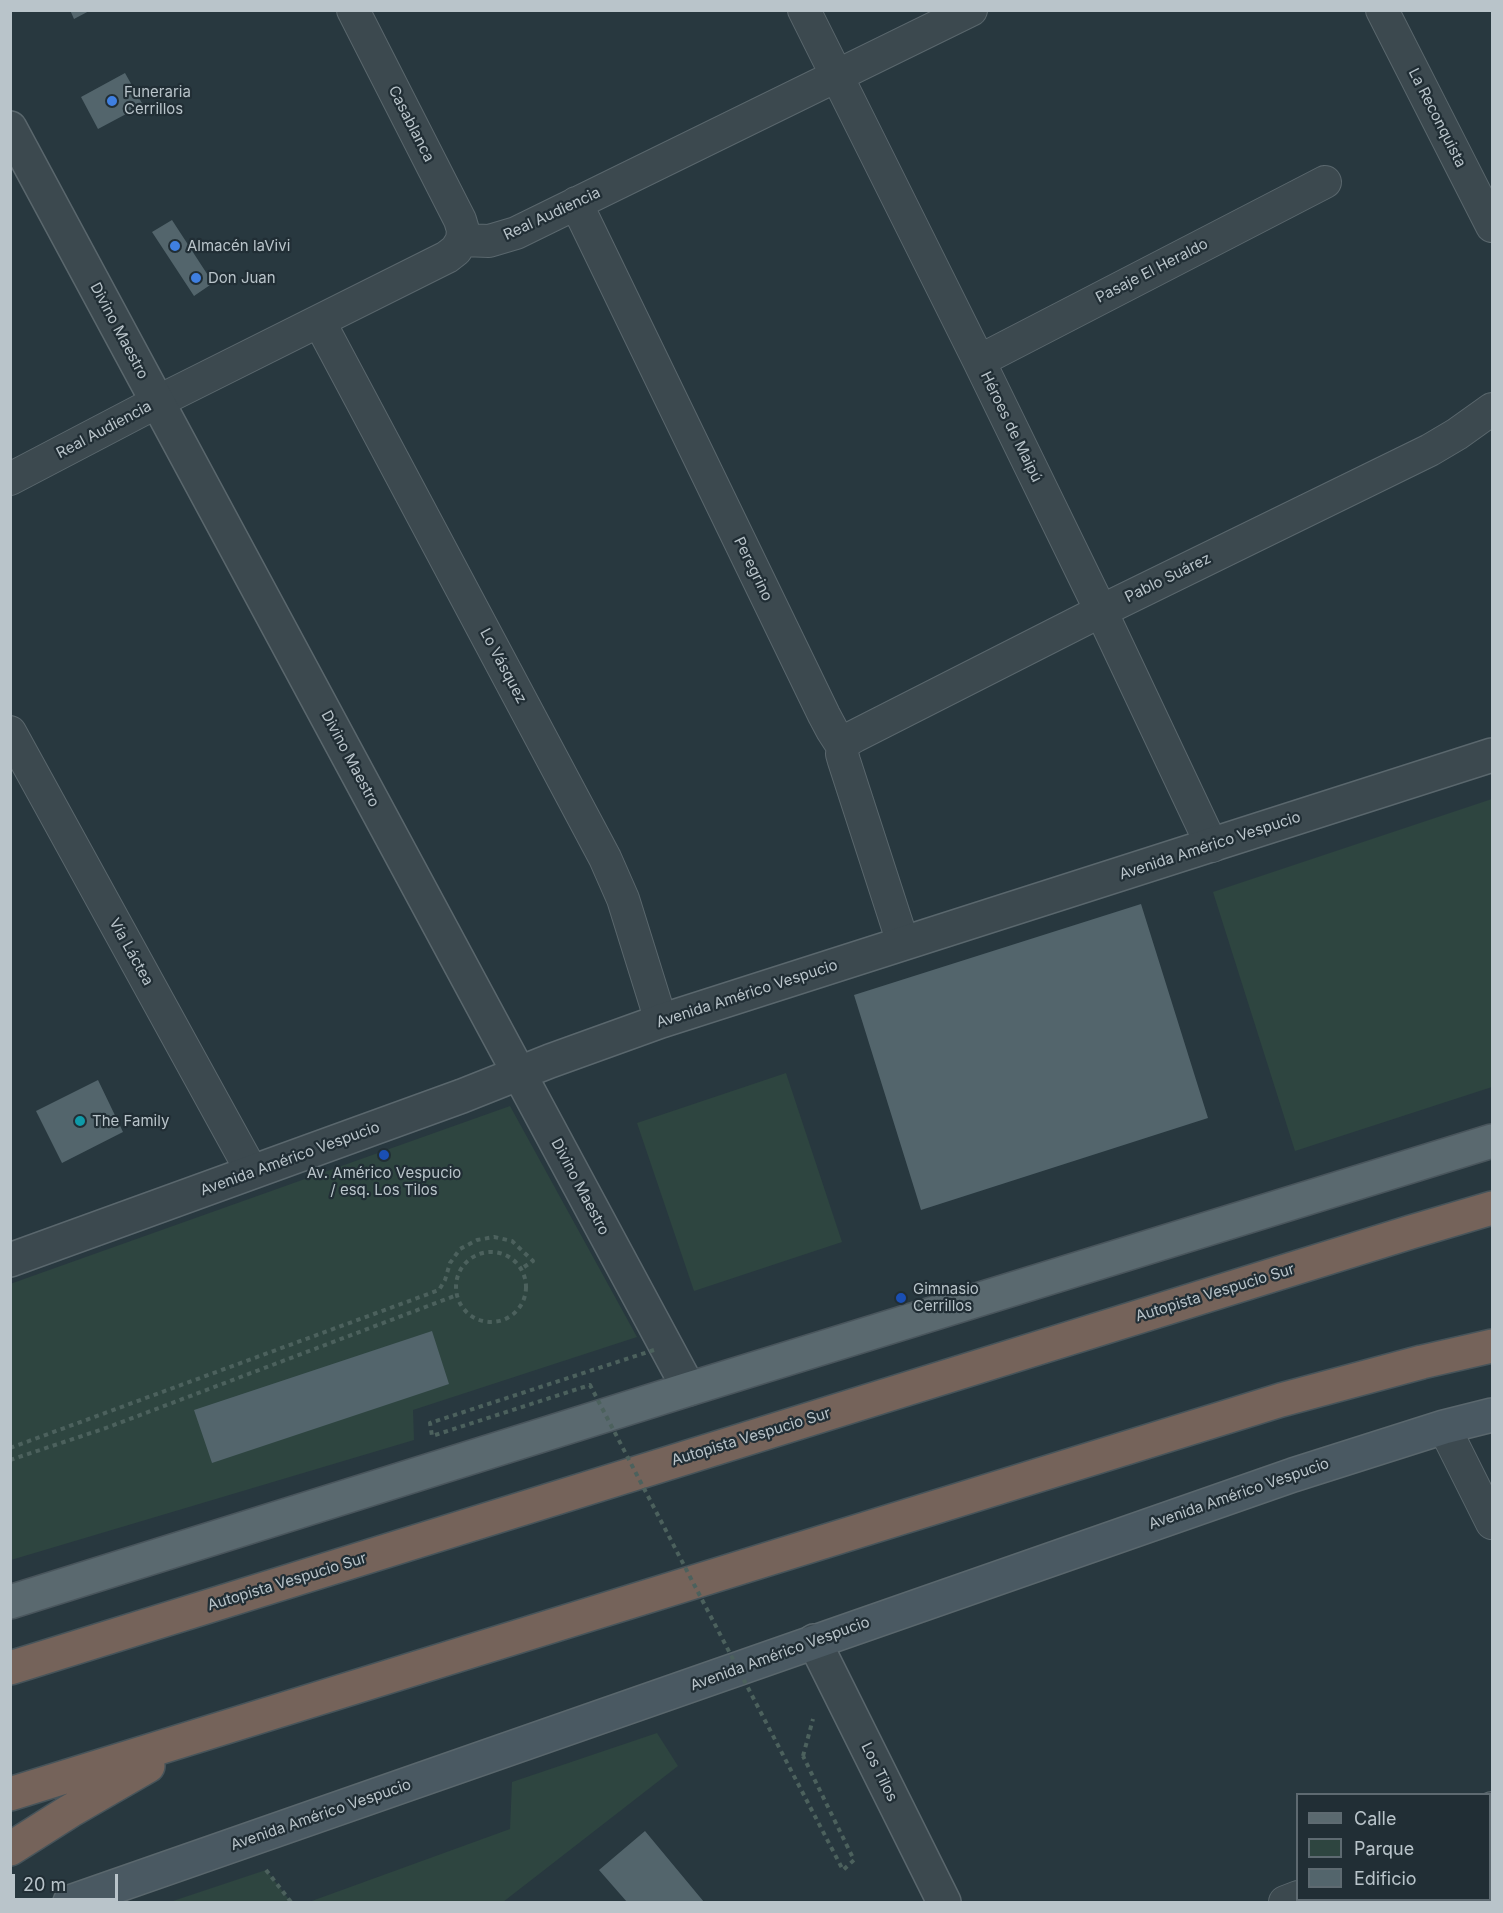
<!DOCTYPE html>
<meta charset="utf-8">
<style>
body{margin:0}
#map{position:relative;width:1503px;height:1913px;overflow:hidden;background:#28383f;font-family:Inter,sans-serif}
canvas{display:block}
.frame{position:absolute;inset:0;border:12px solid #b9c4ca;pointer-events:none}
.legend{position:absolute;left:1296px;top:1793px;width:195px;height:108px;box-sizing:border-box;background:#212e35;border:2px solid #5e6a71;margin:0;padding:8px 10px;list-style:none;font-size:18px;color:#b9c4ca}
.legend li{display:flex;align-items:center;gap:12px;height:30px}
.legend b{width:30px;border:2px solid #5e6a71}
.scale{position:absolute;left:12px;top:1874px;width:106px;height:27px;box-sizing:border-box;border:3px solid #b9c4ca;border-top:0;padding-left:8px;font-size:18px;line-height:21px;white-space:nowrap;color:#b9c4ca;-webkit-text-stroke:4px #212e35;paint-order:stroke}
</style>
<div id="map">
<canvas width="1503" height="1913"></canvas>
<div class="frame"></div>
<ul class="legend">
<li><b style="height:8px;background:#5a696f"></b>Calle</li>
<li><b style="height:16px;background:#2e4540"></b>Parque</li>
<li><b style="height:16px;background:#53656c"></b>Edificio</li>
</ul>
<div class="scale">20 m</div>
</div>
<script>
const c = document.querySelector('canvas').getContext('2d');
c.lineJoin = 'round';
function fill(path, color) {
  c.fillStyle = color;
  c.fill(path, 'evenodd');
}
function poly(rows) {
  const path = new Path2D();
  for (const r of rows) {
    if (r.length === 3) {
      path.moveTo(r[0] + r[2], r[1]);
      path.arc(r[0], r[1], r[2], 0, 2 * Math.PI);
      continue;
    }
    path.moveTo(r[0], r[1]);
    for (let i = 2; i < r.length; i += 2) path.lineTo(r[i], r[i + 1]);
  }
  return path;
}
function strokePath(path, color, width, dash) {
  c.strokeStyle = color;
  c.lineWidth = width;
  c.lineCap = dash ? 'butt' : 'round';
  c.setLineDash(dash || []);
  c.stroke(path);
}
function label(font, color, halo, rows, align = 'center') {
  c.font = font + ' Inter,sans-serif';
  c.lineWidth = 4.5;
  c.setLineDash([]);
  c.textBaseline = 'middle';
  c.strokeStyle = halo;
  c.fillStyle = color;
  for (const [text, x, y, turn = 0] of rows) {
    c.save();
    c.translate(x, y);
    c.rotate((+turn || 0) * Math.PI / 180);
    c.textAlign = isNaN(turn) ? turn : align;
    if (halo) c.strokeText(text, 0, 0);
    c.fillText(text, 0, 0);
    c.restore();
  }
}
fill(poly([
 [1492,799,1492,1087,1295,1151,1213,892],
 [786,1073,842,1242,694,1291,637,1123],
 [510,1106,637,1337,413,1410,414,1440,11,1560,10,1284],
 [657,1733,678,1766,503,1902,309,1902,510,1829,512,1782],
 [266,1870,291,1902,170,1902]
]), '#2e4540');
fill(poly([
 [70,10,91,10,74,19],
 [125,73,143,105,98,129,81,97],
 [172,220,213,283,194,296,152,232],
 [1141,904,1208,1118,921,1210,854,995],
 [98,1080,123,1132,62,1163,36,1111],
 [432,1331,449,1384,212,1463,194,1410],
 [645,1831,704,1902,627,1902,599,1870]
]), '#53656c');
const minor = poly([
 [804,10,979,361,1101,611,1212,846],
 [1382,10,1492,226],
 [576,203,824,715,832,730,843,747,842,754,844,761,903,943],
 [462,240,489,241,516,233,971,10],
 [319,321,605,858,623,899,661,1021],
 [979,361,1325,182],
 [10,479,157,402,447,257,456,250,462,240,463,230,460,220,353,10],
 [10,732,252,1172],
 [843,747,848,740,855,736,1101,611,1430,450,1457,434,1492,409],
 [1444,1427,1492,1523],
 [1490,1809,1492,1808],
 [1285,1902,1298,1897]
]);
const tertiary = poly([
 [10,128,689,1389],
 [10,1260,462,1096,550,1061,661,1021,1492,755],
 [814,1641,944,1902]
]);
const secondary = poly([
 [70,1902,1293,1475,1444,1427,1492,1415]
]);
const primary = poly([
 [10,1602,689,1389,1492,1141]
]);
const motorway = poly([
 [10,1668,1411,1232,1492,1208],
 [10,1794,1281,1400,1422,1362,1492,1346],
 [10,1849,70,1811,148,1766]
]);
strokePath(minor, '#5a676d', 34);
strokePath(tertiary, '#5a676d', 36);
strokePath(secondary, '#5a676d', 36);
strokePath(primary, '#49555c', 36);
strokePath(motorway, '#47545a', 36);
strokePath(poly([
 [491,1287,35],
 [10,1448,439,1290,445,1280,450,1263,460,1249,477,1240,494,1237,512,1241,533,1261,521,1269],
 [10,1460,106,1428,457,1295],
 [803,1756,813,1719],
 [266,1870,291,1902]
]), '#4c615d', 4, [4.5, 4.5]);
strokePath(minor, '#3c494f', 32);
strokePath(tertiary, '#3c494f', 33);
strokePath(secondary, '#4a5962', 33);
strokePath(primary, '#5a696f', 33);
strokePath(motorway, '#75635a', 33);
strokePath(poly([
 [654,1350,430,1423,432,1436,590,1385,843,1870,854,1860,803,1756]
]), '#4c615d', 4, [4.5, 4.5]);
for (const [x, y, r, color] of [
 [112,101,6,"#3f7fe0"],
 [175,246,6,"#3f7fe0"],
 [196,278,6,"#3f7fe0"],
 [80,1121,6,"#0f9aa8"],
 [384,1155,6,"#1a4fb4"],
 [901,1298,6,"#1a4fb4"]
]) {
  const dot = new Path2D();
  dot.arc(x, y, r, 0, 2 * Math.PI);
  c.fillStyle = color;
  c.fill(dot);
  strokePath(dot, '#212e35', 2);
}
label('15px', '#b9c4ca', '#212e35', [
 ["Funeraria",124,92],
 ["Cerrillos",124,109],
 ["Almacén laVivi",187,246],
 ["Don Juan",208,278],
 ["The Family",92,1121],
 ["Av. Américo Vespucio",384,1173,"center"],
 ["/ esq. Los Tilos",384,1190,"center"],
 ["Gimnasio",913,1289],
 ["Cerrillos",913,1306]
], 'left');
label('15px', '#b9c4ca', '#212e35', [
 ["La Reconquista",1437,118,63],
 ["Casablanca",411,124,63],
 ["Real Audiencia",552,214,-25],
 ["Pasaje El Heraldo",1152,271,-27],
 ["Divino Maestro",119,331,62],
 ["Héroes de Maipú",1011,427,64],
 ["Real Audiencia",104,430,-28],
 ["Peregrino",753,569,64],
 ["Pablo Suárez",1168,578,-26],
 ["Lo Vásquez",503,666,62],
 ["Divino Maestro",350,759,62],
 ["Avenida Américo Vespucio",1210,846,-18],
 ["Vía Láctea",131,952,61],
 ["Avenida Américo Vespucio",747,994,-18],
 ["Avenida Américo Vespucio",290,1159,-20],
 ["Divino Maestro",580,1187,62],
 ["Autopista Vespucio Sur",1215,1293,-17],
 ["Autopista Vespucio Sur",751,1437,-17],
 ["Avenida Américo Vespucio",1239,1494,-19],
 ["Autopista Vespucio Sur",287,1582,-17],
 ["Avenida Américo Vespucio",780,1654,-20],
 ["Los Tilos",879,1772,64],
 ["Avenida Américo Vespucio",321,1815,-19]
]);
</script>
